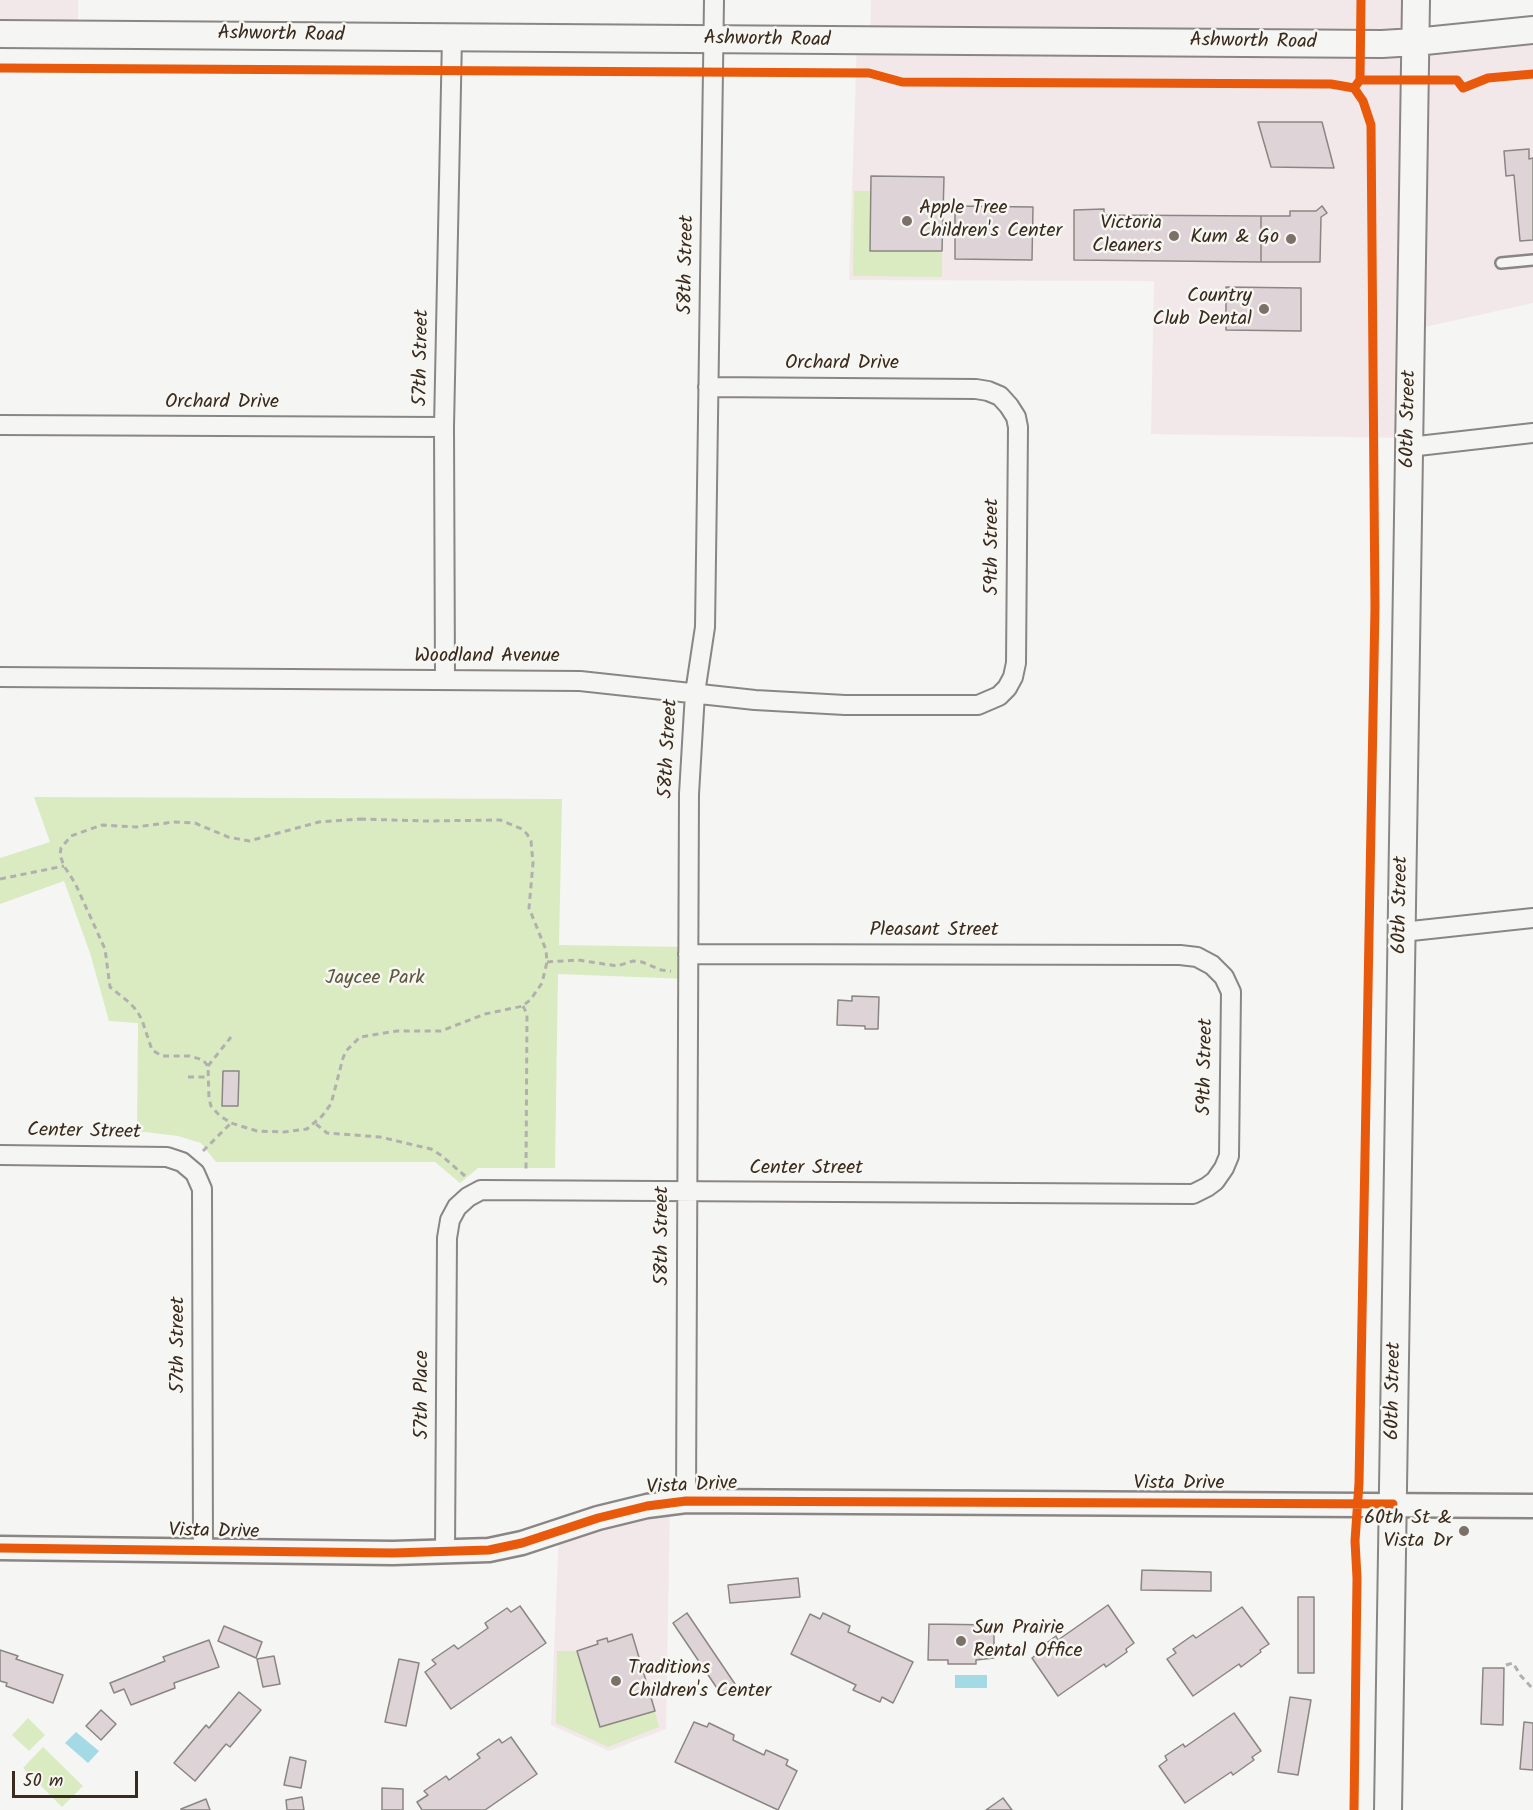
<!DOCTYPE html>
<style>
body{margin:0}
#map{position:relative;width:1533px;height:1810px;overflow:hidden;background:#f5f5f3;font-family:Kalam,sans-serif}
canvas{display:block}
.scale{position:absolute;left:12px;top:1771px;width:126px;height:27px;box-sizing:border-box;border:3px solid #3b2a1e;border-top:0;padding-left:8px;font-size:18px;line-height:21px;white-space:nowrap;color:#3b2a1e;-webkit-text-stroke:4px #f6f6f2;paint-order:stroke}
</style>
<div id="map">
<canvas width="1533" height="1810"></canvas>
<div class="scale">50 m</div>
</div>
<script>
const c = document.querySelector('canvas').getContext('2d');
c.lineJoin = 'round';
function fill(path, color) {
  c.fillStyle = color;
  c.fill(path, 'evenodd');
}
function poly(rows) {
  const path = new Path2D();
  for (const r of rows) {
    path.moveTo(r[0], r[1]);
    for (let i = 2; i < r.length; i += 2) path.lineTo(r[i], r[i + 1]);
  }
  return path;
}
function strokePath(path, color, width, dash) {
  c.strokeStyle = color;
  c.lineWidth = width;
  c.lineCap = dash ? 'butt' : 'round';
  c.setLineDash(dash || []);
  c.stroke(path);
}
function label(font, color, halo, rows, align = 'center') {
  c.font = font + ' Kalam,sans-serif';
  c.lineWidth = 5;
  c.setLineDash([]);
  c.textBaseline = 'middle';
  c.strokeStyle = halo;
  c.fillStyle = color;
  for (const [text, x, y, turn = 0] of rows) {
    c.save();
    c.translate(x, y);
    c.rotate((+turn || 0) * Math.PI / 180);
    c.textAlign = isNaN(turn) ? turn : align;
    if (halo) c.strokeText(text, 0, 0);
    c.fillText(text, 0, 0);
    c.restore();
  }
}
fill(poly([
 [0,0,78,0,78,34,0,34],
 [871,0,1416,0,1415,42,1533,30,1533,303,1411,330,1409,438,1151,434,1154,281,849,280,857,41,870,41],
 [670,1503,666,1729,609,1751,551,1725,559,1532]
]), '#f2e8e9');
fill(poly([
 [854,191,871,191,871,250,942,251,942,277,853,276],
 [34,797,562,799,559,945,688,947,688,979,558,974,555,1168,478,1168,460,1183,435,1162,216,1162,201,1143,178,1136,137,1131,138,1023,109,1021,90,953,64,881,0,904,0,858,50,842],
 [557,1651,577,1651,600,1727,655,1711,659,1727,608,1747,556,1723],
 [28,1718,45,1735,29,1751,12,1735],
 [43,1747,83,1786,62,1807,23,1768]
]), '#daebc2');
fill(poly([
 [955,1675,987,1675,987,1688,955,1688],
 [76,1732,99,1751,88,1763,65,1743]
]), '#a4dae6');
const building = poly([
 [1258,122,1322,122,1334,168,1271,167,1258,122],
 [1529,149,1529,159,1533,158,1533,240,1520,241,1514,175,1506,176,1504,151,1529,149],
 [871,176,944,177,942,251,870,251,871,176],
 [955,206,1033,207,1032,260,955,259,955,206],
 [1322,206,1327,213,1321,217,1320,262,1261,262,1261,216,1290,216,1290,211,1316,211,1322,206],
 [1104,209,1104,215,1261,216,1261,262,1074,260,1074,210,1104,209],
 [1226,287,1301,288,1301,331,1226,330,1226,287],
 [852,996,879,997,878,1029,865,1029,865,1026,837,1025,838,1000,852,1001,852,996],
 [223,1071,239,1071,238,1106,222,1106,223,1071],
 [1142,1570,1211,1572,1211,1591,1141,1590,1142,1570],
 [798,1578,800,1597,730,1603,728,1585,798,1578],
 [1298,1597,1314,1597,1314,1673,1298,1673,1298,1597],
 [1108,1605,1134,1643,1126,1649,1127,1652,1106,1667,1104,1664,1058,1696,1032,1658,1040,1652,1038,1649,1056,1636,1058,1640,1108,1605],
 [520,1606,546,1643,451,1709,425,1672,436,1664,432,1660,454,1645,458,1649,488,1628,485,1623,507,1608,511,1612,520,1606],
 [1242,1607,1269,1644,1260,1650,1261,1652,1241,1667,1239,1664,1193,1696,1167,1659,1176,1653,1173,1649,1193,1635,1196,1638,1242,1607],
 [687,1613,735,1684,721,1694,673,1623,687,1613],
 [823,1613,850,1626,848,1632,913,1662,893,1703,882,1697,880,1702,853,1690,856,1685,791,1654,810,1614,820,1619,823,1613],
 [929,1624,994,1625,994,1658,976,1660,976,1664,948,1664,948,1660,928,1660,929,1624],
 [224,1626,262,1642,256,1658,218,1641,224,1626],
 [632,1634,655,1711,600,1727,577,1651,598,1644,597,1641,607,1638,608,1642,632,1634],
 [209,1640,219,1667,174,1683,175,1688,131,1705,124,1689,114,1693,110,1683,165,1661,163,1657,209,1640],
 [0,1650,18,1656,16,1659,63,1675,53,1703,6,1686,7,1683,0,1681,0,1650],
 [274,1656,280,1684,263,1687,257,1659,274,1656],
 [399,1659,419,1663,406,1726,385,1722,399,1659],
 [1483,1668,1504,1668,1503,1725,1481,1724,1483,1668],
 [239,1692,261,1710,230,1747,226,1744,195,1781,174,1763,206,1725,209,1728,239,1692],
 [1290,1697,1311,1700,1298,1775,1278,1772,1290,1697],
 [101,1710,116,1724,101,1740,86,1726,101,1710],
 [1234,1713,1261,1751,1252,1757,1254,1760,1233,1775,1231,1772,1185,1803,1159,1766,1167,1760,1165,1756,1183,1744,1185,1747,1234,1713],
 [694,1722,707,1727,709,1723,734,1735,733,1740,764,1755,766,1750,788,1760,786,1765,797,1771,778,1810,675,1762,694,1722],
 [1524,1722,1533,1723,1533,1770,1520,1769,1524,1722],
 [511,1737,537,1774,485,1810,422,1810,417,1802,428,1795,424,1791,446,1776,449,1780,480,1758,477,1754,499,1739,502,1743,511,1737],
 [290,1757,306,1761,301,1788,284,1785,290,1757],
 [382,1788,403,1789,403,1810,382,1810,382,1788],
 [302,1797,304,1810,287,1810,286,1800,302,1797],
 [1003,1798,1012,1810,986,1810,1003,1798],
 [206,1799,210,1810,181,1810,181,1809,206,1799]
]);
fill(building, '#ded3d6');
strokePath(building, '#8a8683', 1.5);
const service = poly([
 [1501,263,1533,260]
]);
const minor = poly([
 [0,425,444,427],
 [1409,447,1533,433],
 [0,677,580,681,755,700,845,705,978,705,999,696,1007,688,1013,677,1016,663,1018,427,1016,417,1009,406,1000,396,988,391,976,389,708,387],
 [445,680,444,427,452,37],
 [1402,932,1533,918],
 [0,1155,167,1157,182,1162,195,1173,202,1189,203,1550],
 [686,1501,689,794,695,693,705,627,714,0],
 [445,1552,447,1238,450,1220,457,1207,468,1197,481,1190,1193,1194,1207,1187,1215,1181,1224,1168,1229,1156,1231,992,1224,977,1212,965,1197,957,1180,955,688,954]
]);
const tertiary = poly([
 [0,1548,393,1553,489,1550,522,1543,598,1518,647,1506,686,1501,1533,1506]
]);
const secondary = poly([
 [0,34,1382,44,1415,42,1533,30],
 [1388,1810,1416,0]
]);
strokePath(service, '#8a8683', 14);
strokePath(minor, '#8a8683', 22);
strokePath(tertiary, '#8a8683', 27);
strokePath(secondary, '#8a8683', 30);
strokePath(poly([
 [360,819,426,821,500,820,522,829,527,834,531,841,533,863,529,908,546,950,547,962,542,983,531,999,523,1006,485,1014,441,1031,397,1031,360,1037,346,1051,343,1058,331,1104,322,1116,307,1129,284,1132,257,1131,231,1123,219,1115,211,1106,209,1099,208,1066,203,1060,190,1056,162,1056,152,1050,142,1020,137,1011,130,1003,110,987,105,949,75,883,64,866,60,855,61,848,71,836,102,825,136,827,174,822,195,823,228,837,249,841,319,822,360,819],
 [0,879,64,866],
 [547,962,578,960,617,966,633,961,642,962,661,970,671,971],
 [523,1006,527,1014,526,1170],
 [208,1066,231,1037],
 [188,1077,208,1077],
 [316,1124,327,1133,380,1137,431,1149,442,1156,465,1176],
 [203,1151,231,1123],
 [1506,1665,1513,1663,1521,1676,1533,1689]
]), '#b2b0ae', 3, [6, 4.5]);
strokePath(service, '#f5f5f3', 9);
strokePath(minor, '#f5f5f3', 18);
strokePath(tertiary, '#f5f5f3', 22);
strokePath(secondary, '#f5f5f3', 26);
strokePath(poly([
 [0,68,869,73,902,82,1331,84,1354,88,1363,101,1371,125,1375,607,1359,1483,1355,1541,1357,1578,1354,1810],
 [1360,80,1457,80,1463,88,1488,78,1533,74],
 [1354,88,1360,80,1361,0],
 [0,1548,393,1553,489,1550,522,1543,598,1518,647,1506,686,1501,1393,1504]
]), '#e8590c', 9);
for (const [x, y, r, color] of [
 [907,221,6,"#7c7169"],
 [1174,236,6,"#7c7169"],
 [1291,239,6,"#7c7169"],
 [1264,309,6,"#7c7169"],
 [1464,1531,6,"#7c7169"],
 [961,1641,6,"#7c7169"],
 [616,1681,6,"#7c7169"]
]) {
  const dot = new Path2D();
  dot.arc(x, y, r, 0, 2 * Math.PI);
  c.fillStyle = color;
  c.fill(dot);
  strokePath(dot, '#f6f6f2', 2);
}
label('20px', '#3b2a1e', '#f6f6f2', [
 ["Ashworth Road",281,36,1],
 ["Ashworth Road",767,41,1],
 ["Ashworth Road",1253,43,1],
 ["58th Street",688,265,-89],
 ["57th Street",423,358,-89],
 ["Orchard Drive",842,365],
 ["Orchard Drive",222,404],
 ["60th Street",1410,419,-89],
 ["59th Street",994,547,-90],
 ["Woodland Avenue",487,658],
 ["58th Street",670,749,-87],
 ["60th Street",1402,905,-89],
 ["Pleasant Street",934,932],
 ["59th Street",1207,1067,-89],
 ["Center Street",84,1133,1],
 ["Center Street",806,1170],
 ["58th Street",664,1236,-90],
 ["57th Street",180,1345,-90],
 ["60th Street",1395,1391,-89],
 ["57th Place",424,1395,-90],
 ["Vista Drive",1179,1485],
 ["Vista Drive",692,1487,-3],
 ["Vista Drive",214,1533,1]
]);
label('20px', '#3b2a1e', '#f6f6f2', [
 ["Apple Tree",919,210,"left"],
 ["Children's Center",919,233,"left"],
 ["Victoria",1162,225],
 ["Cleaners",1162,248],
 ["Kum & Go",1279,239],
 ["Country",1252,298],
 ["Club Dental",1252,321],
 ["60th St &",1452,1520],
 ["Vista Dr",1452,1543],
 ["Sun Prairie",973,1630,"left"],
 ["Rental Office",973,1653,"left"],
 ["Traditions",628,1670,"left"],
 ["Children's Center",628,1693,"left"]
], 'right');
label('20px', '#5d583d', '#f6f6f2', [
 ["Jaycee Park",375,980]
]);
</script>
